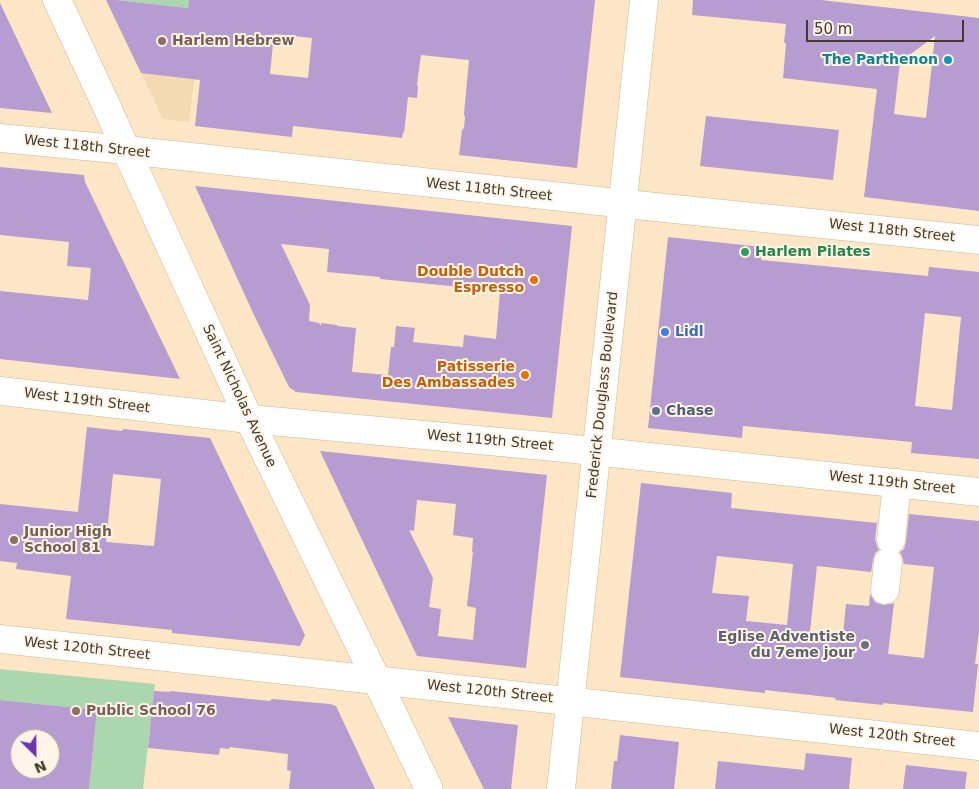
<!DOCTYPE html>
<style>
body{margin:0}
#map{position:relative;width:979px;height:789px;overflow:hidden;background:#fde6c5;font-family:"DejaVu Sans",sans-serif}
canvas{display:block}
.north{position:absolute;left:10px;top:729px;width:50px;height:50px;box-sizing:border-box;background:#fef5e8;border:1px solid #b4ab9e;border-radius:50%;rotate:157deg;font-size:14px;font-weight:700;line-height:20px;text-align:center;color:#443b2e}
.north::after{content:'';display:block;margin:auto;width:18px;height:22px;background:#6a36ad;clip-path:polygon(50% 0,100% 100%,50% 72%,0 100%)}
.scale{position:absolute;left:806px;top:20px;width:158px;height:22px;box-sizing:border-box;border:2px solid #443b2e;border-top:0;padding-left:6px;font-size:15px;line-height:18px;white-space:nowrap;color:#443b2e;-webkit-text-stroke:4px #fef5e8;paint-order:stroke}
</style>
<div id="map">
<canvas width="979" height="789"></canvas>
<div class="north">N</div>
<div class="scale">50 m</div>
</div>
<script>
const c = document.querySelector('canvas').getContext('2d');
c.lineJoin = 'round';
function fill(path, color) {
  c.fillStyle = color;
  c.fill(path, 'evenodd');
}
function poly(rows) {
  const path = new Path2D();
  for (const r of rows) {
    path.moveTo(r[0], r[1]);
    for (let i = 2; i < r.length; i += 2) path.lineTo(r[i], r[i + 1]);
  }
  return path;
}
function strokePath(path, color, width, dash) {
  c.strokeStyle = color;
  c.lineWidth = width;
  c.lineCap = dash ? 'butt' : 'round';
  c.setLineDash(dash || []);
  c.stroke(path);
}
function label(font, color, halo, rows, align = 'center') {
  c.font = font + ' "DejaVu Sans",sans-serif';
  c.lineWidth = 4;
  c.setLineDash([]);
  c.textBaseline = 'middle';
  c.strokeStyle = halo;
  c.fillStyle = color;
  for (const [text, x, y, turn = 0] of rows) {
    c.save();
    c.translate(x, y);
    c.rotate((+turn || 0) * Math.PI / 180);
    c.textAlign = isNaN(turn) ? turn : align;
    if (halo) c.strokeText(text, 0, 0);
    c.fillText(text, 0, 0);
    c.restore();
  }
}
fill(poly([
 [106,0,116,0,188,8,203,8,189,122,163,119]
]), '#f4dab3');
fill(poly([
 [116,0,189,0,188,8],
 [0,669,155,684,143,789,89,789,97,710,0,700]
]), '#abd7af');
fill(poly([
 [106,0,116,0,188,8,189,0,595,0,577,168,459,155,462,130,464,128,465,117,464,114,469,60,421,55,417,84,418,87,417,98,408,97,404,133,403,132,402,138,293,126,292,137,195,126,200,80,141,73],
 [274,34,312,38,308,78,270,74],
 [693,0,821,0,979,18,979,211,864,197,877,89,783,78,786,44,784,42,786,24,692,15],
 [935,36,926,118,894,114,900,62],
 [0,3,52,113,0,108],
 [706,116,839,130,833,180,700,166],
 [0,167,84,175,85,182,180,379,0,359,0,291,88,300,91,268,67,266,69,242,0,235],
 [195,186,572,226,552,418,296,392,289,387,254,315],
 [281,244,329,249,327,272,380,277,380,279,470,288,469,289,500,292,496,339,464,335,463,347,413,342,415,328,396,326,394,347,391,347,388,375,352,372,356,328,337,326,337,325,321,323,321,326,319,323,309,321,310,305],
 [668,237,762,247,761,260,928,276,929,267,979,272,979,459,911,453,912,442,743,426,742,438,648,428],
 [925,313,961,317,952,410,915,406],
 [87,427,122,431,123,429,210,438,305,635,300,646,172,633,172,630,66,619,71,576,16,569,17,563,0,561,0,504,78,512],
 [113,474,161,479,154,546,106,542],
 [320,451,547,475,526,668,417,656],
 [417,500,456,504,453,535,473,538,472,552,473,552,467,606,476,608,473,640,438,636,441,609,429,607,433,578,409,530,414,531],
 [641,483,732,493,731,508,877,523,875,539,877,546,879,550,875,553,873,560,871,572,817,566,810,632,843,635,846,604,869,606,870,594,875,602,883,605,891,604,894,603,888,654,924,658,934,567,904,564,902,556,900,552,904,549,906,542,909,514,979,521,979,631,975,664,978,664,973,712,883,703,883,705,835,700,836,698,765,690,765,693,620,677],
 [717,556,793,564,787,625,746,621,749,596,712,593],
 [154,691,170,692,170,691,270,701,272,699,330,704,336,706,375,789,289,789,291,771,287,770,288,754,230,747,229,749,220,748,219,755,148,748],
 [0,700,97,710,89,789,0,789],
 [20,739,50,739,50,769,20,769],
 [448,717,518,725,511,789,484,789],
 [620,735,679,742,674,789,611,789,614,761,617,761],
 [806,753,852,758,849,789,715,789,718,761,804,770],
 [906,765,967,772,965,789,903,789]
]), '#b69cd0');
const minor = poly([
 [126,150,655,207,979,240],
 [0,391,249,419,565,448,979,492],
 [891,540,897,483],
 [885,590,888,562],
 [0,639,979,746]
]);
const major = poly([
 [57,0,107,107,126,150,249,419,366,658,429,789],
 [0,138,126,150],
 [561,789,644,0]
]);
strokePath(minor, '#ccb596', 29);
strokePath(major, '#ccb596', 29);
strokePath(minor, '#fff', 28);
strokePath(major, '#fff', 28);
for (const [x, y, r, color] of [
 [162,41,5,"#8d6e63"],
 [948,60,5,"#0f9aa8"],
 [745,252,5,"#2e9e5b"],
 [534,280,5,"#e8710a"],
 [665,332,5,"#3f7fe0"],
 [525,375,5,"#e8710a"],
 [656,411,5,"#5c6f8a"],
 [14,540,5,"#8d6e63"],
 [865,645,5,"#6b7280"],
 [76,711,5,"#8d6e63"]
]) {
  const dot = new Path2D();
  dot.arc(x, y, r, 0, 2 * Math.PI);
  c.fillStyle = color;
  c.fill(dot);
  strokePath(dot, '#fef5e8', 2);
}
label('bold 14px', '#785e54', '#fef5e8', [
 ["Harlem Hebrew",172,41],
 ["Junior High",24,532],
 ["School 81",24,548],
 ["Public School 76",86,711]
], 'left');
label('bold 14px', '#0d838f', '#fef5e8', [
 ["The Parthenon",938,60]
], 'right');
label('14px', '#443b2e', '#fef5e8', [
 ["West 118th Street",87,147,6],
 ["West 118th Street",489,190,6],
 ["West 118th Street",892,231,6],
 ["Frederick Douglass Boulevard",603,395,-84],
 ["Saint Nicholas Avenue",239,396,65],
 ["West 119th Street",87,401,7],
 ["West 119th Street",490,441,5],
 ["West 119th Street",892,483,6],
 ["West 120th Street",87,649,6],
 ["West 120th Street",490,692,6],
 ["West 120th Street",892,736,6]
]);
label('bold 14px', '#27864d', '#fef5e8', [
 ["Harlem Pilates",755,252]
], 'left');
label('bold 14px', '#c56008', '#fef5e8', [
 ["Double Dutch",524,272],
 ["Espresso",524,288],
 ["Patisserie",515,367],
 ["Des Ambassades",515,383]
], 'right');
label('bold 14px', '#366cbe', '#fef5e8', [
 ["Lidl",675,332]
], 'left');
label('bold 14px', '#4e5e75', '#fef5e8', [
 ["Chase",666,411]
], 'left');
label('bold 14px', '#5b616d', '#fef5e8', [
 ["Eglise Adventiste",855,637],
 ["du 7eme jour",855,653]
], 'right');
</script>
